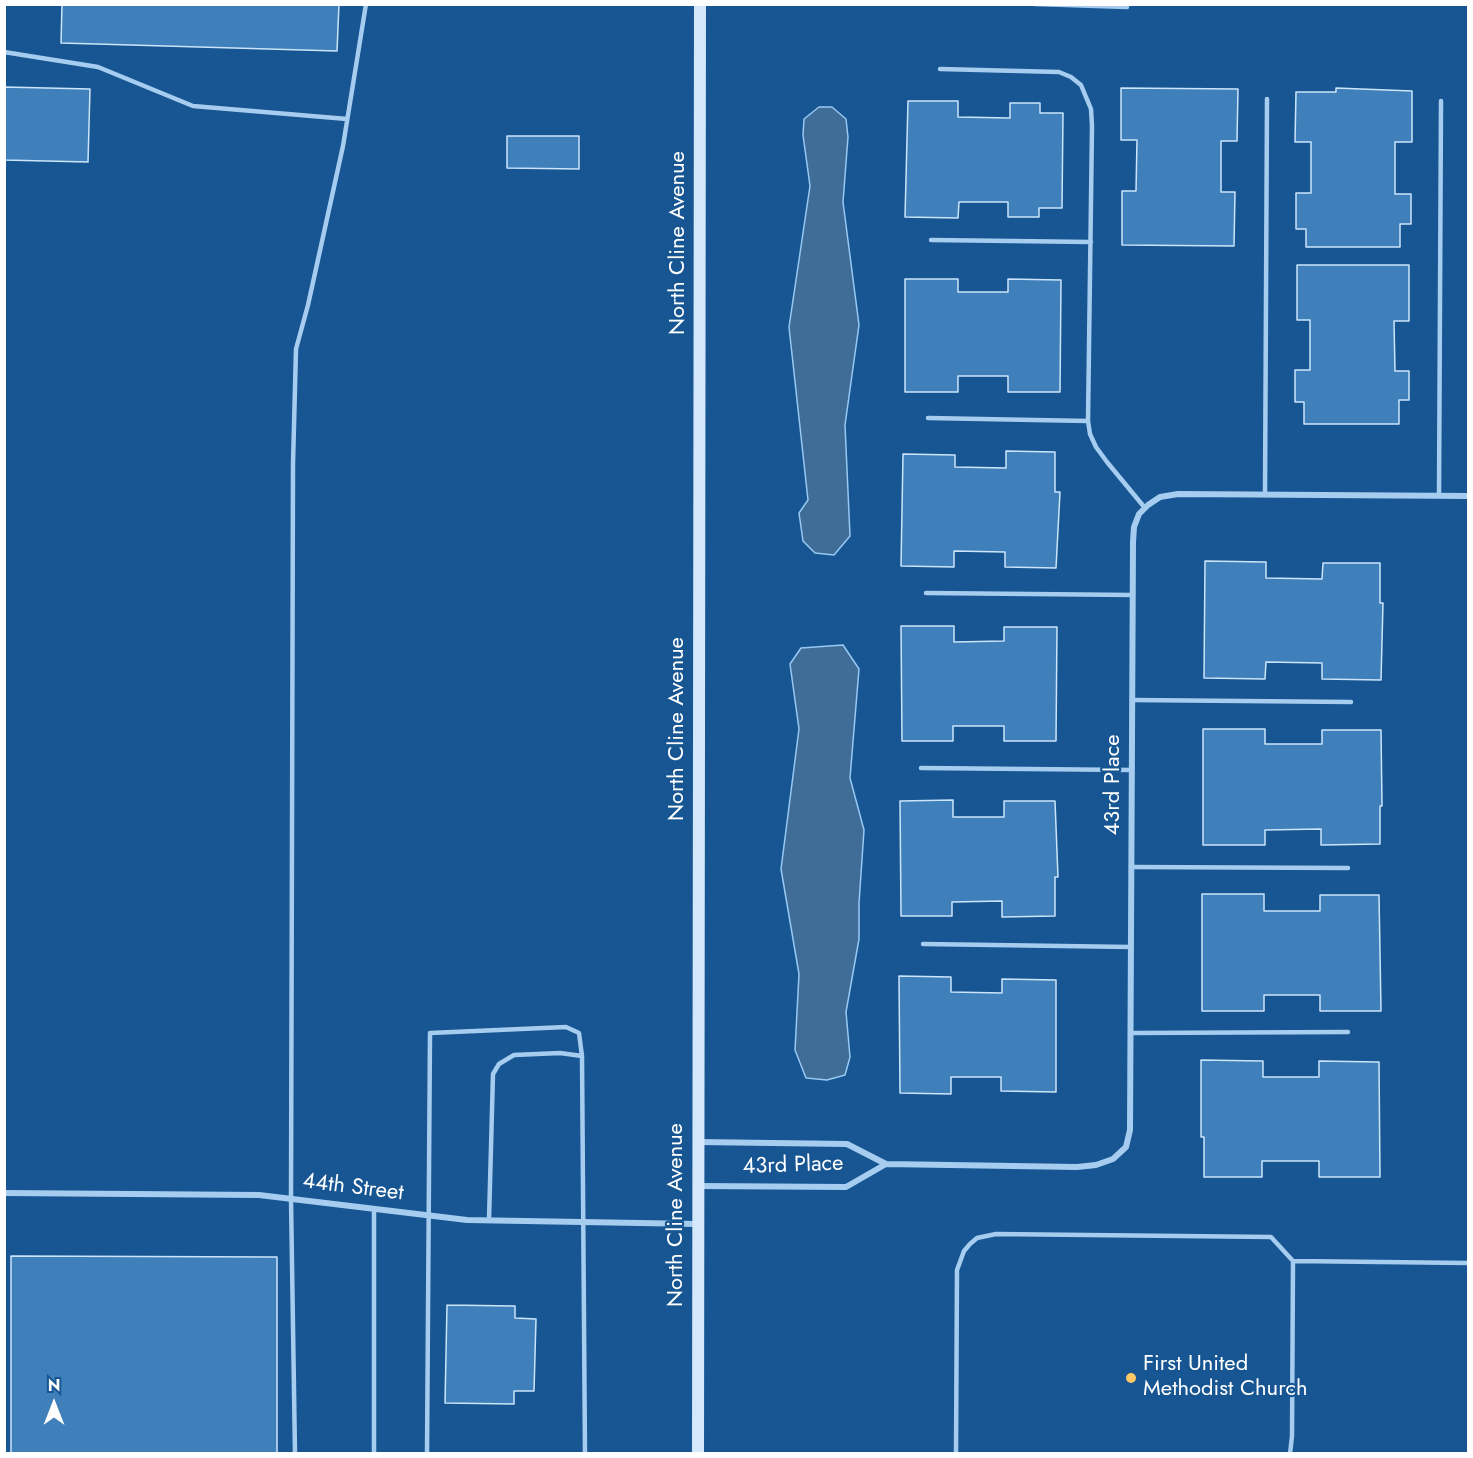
<!DOCTYPE html>
<style>
body{margin:0}
#map{position:relative;width:1473px;height:1458px;overflow:hidden;background:#175692;font-family:Jost,sans-serif}
canvas{display:block}
.frame{position:absolute;inset:0;border:6px solid #fff;pointer-events:none}
.north{position:absolute;left:24px;top:1374px;width:60px;height:60px;-webkit-text-stroke:4px #175692;paint-order:stroke;rotate:0deg;font-size:16px;font-weight:700;line-height:24px;text-align:center;color:#fff}
.north::after{content:'';display:block;margin:auto;width:21px;height:27px;background:#fff;clip-path:polygon(50% 0,100% 100%,50% 72%,0 100%)}
</style>
<div id="map">
<canvas width="1473" height="1458"></canvas>
<div class="frame"></div>
<div class="north">N</div>
</div>
<script>
const c = document.querySelector('canvas').getContext('2d');
c.lineJoin = 'round';
function fill(path, color) {
  c.fillStyle = color;
  c.fill(path, 'evenodd');
}
function poly(rows) {
  const path = new Path2D();
  for (const r of rows) {
    path.moveTo(r[0], r[1]);
    for (let i = 2; i < r.length; i += 2) path.lineTo(r[i], r[i + 1]);
  }
  return path;
}
function strokePath(path, color, width, dash) {
  c.strokeStyle = color;
  c.lineWidth = width;
  c.lineCap = dash ? 'butt' : 'round';
  c.setLineDash(dash || []);
  c.stroke(path);
}
function label(font, color, halo, rows, align = 'center') {
  c.font = font + ' Jost,sans-serif';
  c.lineWidth = 4.5;
  c.setLineDash([]);
  c.textBaseline = 'middle';
  c.strokeStyle = halo;
  c.fillStyle = color;
  for (const [text, x, y, turn = 0] of rows) {
    c.save();
    c.translate(x, y);
    c.rotate((+turn || 0) * Math.PI / 180);
    c.textAlign = isNaN(turn) ? turn : align;
    if (halo) c.strokeText(text, 0, 0);
    c.fillText(text, 0, 0);
    c.restore();
  }
}
const water = poly([
 [819,107,832,107,846,119,848,137,843,202,859,325,845,425,850,536,834,555,815,553,803,541,799,513,808,500,789,327,810,186,803,135,804,119,819,107],
 [843,645,859,669,850,778,864,830,859,903,859,939,846,1012,850,1057,845,1075,827,1080,806,1078,795,1050,799,974,781,869,799,729,790,664,801,648,843,645]
]);
fill(water, '#406d98');
strokePath(water, '#98c9f3', 1.5);
const building = poly([
 [62,4,339,4,337,51,61,43,62,4],
 [4,87,90,89,88,162,4,160,4,87],
 [1121,88,1238,89,1237,141,1221,141,1221,192,1235,192,1234,246,1122,245,1122,191,1136,191,1137,140,1121,140,1121,88],
 [1336,88,1412,91,1412,142,1395,142,1395,194,1411,194,1411,224,1400,224,1400,247,1306,247,1306,229,1296,229,1296,193,1311,193,1311,142,1295,142,1296,92,1336,92,1336,88],
 [908,101,958,101,958,117,1010,118,1010,103,1040,103,1040,113,1063,113,1062,208,1039,208,1039,217,1008,217,1008,202,959,202,958,218,905,217,908,101],
 [507,136,579,136,579,169,507,168,507,136],
 [1297,265,1409,265,1409,321,1394,321,1395,371,1409,371,1409,400,1399,400,1399,424,1304,424,1304,402,1295,402,1295,370,1310,370,1310,320,1297,320,1297,265],
 [905,279,958,279,958,292,1008,292,1008,279,1061,280,1060,392,1008,392,1008,376,958,376,958,392,905,392,905,279],
 [1006,451,1055,452,1055,492,1060,492,1056,568,1005,567,1005,552,954,551,954,567,901,566,903,454,955,455,955,467,1006,468,1006,451],
 [1205,561,1266,562,1266,578,1322,579,1323,563,1380,563,1380,603,1383,603,1381,680,1322,679,1322,663,1266,662,1265,679,1204,678,1205,561],
 [901,626,954,626,954,642,1004,641,1004,627,1057,627,1056,741,1004,741,1004,726,953,726,953,741,902,741,901,626],
 [1203,729,1265,729,1265,744,1322,744,1322,730,1381,730,1382,806,1380,806,1380,844,1321,845,1321,829,1265,830,1265,845,1203,845,1203,729],
 [953,800,953,817,1004,817,1004,801,1055,801,1058,877,1055,877,1055,916,1002,917,1002,901,952,902,952,916,901,916,900,801,953,800],
 [1202,894,1264,894,1264,911,1320,911,1320,895,1379,895,1381,1011,1320,1011,1320,995,1264,995,1264,1011,1202,1011,1202,894],
 [899,976,951,977,951,992,1002,993,1002,979,1056,980,1056,1092,1001,1091,1001,1077,951,1077,951,1094,900,1093,899,976],
 [1201,1060,1263,1061,1263,1077,1319,1077,1319,1061,1379,1062,1380,1177,1319,1177,1319,1161,1262,1161,1262,1177,1204,1177,1204,1137,1201,1137,1201,1060],
 [11,1256,277,1257,277,1454,11,1454,11,1256],
 [447,1305,515,1306,515,1318,536,1319,534,1391,514,1391,514,1404,445,1403,447,1305]
]);
fill(building, '#3f7fba');
strokePath(building, '#cde5fb', 1.5);
strokePath(poly([
 [1035,4,1127,7,1127,4],
 [4,52,98,67,193,106,347,119],
 [940,69,1059,72,1071,77,1081,85,1091,109,1092,126,1088,421,1090,434,1096,447,1107,462,1145,508],
 [931,240,1091,242],
 [928,418,1088,421],
 [1265,494,1267,99],
 [1439,495,1441,101],
 [926,593,1133,595],
 [1132,700,1351,702],
 [921,768,1132,770],
 [1131,867,1348,868],
 [923,944,1131,947],
 [1131,1033,1348,1032],
 [374,1209,374,1454],
 [489,1220,493,1074,499,1064,514,1055,560,1053,582,1056],
 [1293,1261,1468,1263],
 [295,1454,291,1199,293,464,296,349,308,305,343,146,366,4],
 [427,1454,430,1033,566,1027,579,1033,582,1056,585,1454],
 [956,1454,957,1270,964,1251,970,1244,977,1238,996,1234,1271,1237,1293,1261,1292,1436,1290,1454]
]), '#a6cdf0', 4.5);
strokePath(poly([
 [698,1142,847,1144,886,1164,1077,1167,1096,1165,1113,1159,1126,1147,1130,1130,1133,542,1134,527,1139,514,1148,505,1160,497,1178,494,1468,496],
 [698,1186,846,1187,886,1164],
 [4,1193,259,1195,467,1220,697,1224]
]), '#a6cdf0', 6);
strokePath(poly([
 [698,1454,700,4]
]), '#d4e8fb', 12);
for (const [x, y, r, color] of [
 [1131,1378,6,"#ffc765"]
]) {
  const dot = new Path2D();
  dot.arc(x, y, r, 0, 2 * Math.PI);
  c.fillStyle = color;
  c.fill(dot);
  strokePath(dot, '#175692', 2);
}
label('22px', '#fff', '#175692', [
 ["North Cline Avenue",679,243,-90],
 ["North Cline Avenue",678,729,-90],
 ["43rd Place",1114,785,-90],
 ["43rd Place",793,1166,-2],
 ["44th Street",353,1188,7],
 ["North Cline Avenue",677,1215,-90]
]);
label('22px', '#fff', '#175692', [
 ["First United",1143,1365],
 ["Methodist Church",1143,1390]
], 'left');
</script>
